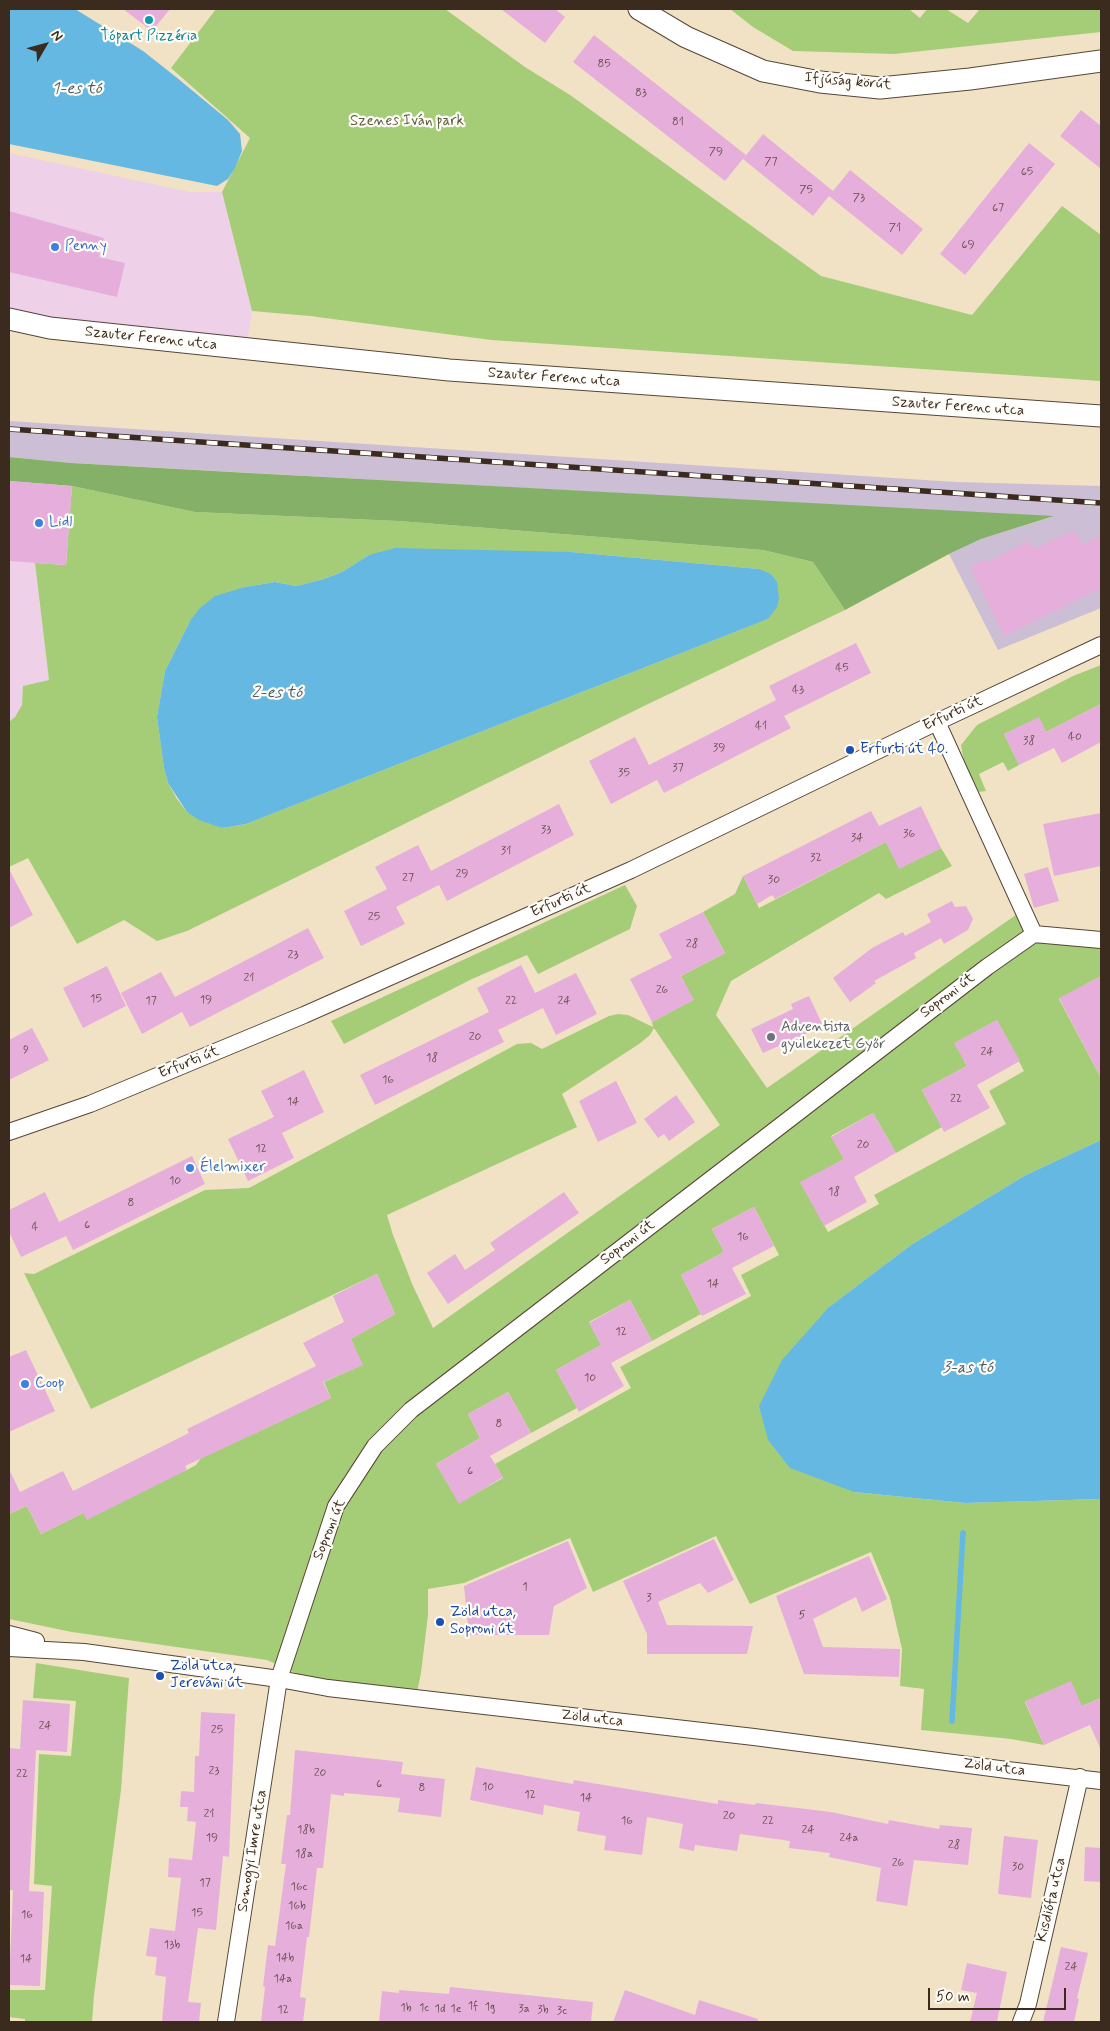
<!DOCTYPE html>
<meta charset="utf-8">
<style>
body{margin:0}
#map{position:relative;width:1110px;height:2031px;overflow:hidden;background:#f1e2c5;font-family:Mynerve,sans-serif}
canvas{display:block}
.frame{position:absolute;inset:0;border:10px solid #3b2a1e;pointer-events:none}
.north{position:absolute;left:20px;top:20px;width:50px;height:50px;-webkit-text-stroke:4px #fdfcf7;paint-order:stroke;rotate:52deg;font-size:14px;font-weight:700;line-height:20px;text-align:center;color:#3b2a1e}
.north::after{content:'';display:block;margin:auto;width:18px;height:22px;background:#3b2a1e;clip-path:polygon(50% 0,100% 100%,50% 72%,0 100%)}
.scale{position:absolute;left:928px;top:1988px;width:138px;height:22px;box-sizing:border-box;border:2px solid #3b2a1e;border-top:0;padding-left:6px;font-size:15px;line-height:18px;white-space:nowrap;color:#3b2a1e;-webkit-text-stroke:4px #fdfcf7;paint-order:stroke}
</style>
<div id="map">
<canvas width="1110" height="2031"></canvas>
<div class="frame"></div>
<div class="north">N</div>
<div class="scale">50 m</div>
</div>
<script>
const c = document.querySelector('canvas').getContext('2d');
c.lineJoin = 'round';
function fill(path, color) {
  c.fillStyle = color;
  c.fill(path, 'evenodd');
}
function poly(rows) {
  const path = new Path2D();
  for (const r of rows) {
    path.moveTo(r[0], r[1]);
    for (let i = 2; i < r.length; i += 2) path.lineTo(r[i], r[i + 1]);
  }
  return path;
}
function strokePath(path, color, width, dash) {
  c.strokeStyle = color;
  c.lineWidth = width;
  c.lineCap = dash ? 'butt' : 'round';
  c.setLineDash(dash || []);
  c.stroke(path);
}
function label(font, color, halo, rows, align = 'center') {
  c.font = font + ' Mynerve,sans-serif';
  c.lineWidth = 4.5;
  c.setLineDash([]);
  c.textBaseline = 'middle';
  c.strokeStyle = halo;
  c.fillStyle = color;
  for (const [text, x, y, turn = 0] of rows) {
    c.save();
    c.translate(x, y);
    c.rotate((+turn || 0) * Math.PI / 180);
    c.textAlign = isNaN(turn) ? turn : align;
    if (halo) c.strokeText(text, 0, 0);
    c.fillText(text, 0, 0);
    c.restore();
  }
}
fill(poly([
 [9,153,190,192,222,192,252,311,246,349,9,319],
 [9,481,72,486,66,565,35,564,49,680,23,686,22,705,15,717,9,722]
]), '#eed0e8');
fill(poly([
 [9,421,956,482,1101,486,1101,608,998,650,949,554,981,539,1052,517,71,463,9,457]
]), '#ccbed4');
fill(poly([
 [216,9,445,9,525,67,570,95,821,276,972,315,1062,206,1101,235,1101,381,491,340,310,316,252,311,222,192,250,138,171,68],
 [730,9,909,9,920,18,927,9,946,9,968,23,980,9,1101,9,1101,32,894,54,793,51,753,27],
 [72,486,195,512,399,521,763,550,813,562,845,610,644,706,187,931,157,941,124,920,77,944,28,858,9,867,9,722,15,717,22,705,23,686,49,680,35,563,66,565],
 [571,552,759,569,768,619,246,824,222,828,187,812,177,799,168,783,164,768,157,717,165,671,190,621,245,587,275,582,296,586,324,579,342,572,369,555],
 [1101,665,1101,704,1046,732,1039,718,1004,734,1019,765,1008,771,1003,762,979,774,986,791,979,792,964,762,961,745,977,725,1073,676],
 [886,842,900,868,941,848,952,866,886,899,879,893,731,981,716,1015,767,1088,1023,910,1034,934,1101,940,1101,976,1059,999,1101,1078,1101,1140,1024,1176,911,1245,829,1307,854,1492,965,1503,1101,1499,1101,1698,1082,1706,1025,1702,1044,1745,1011,1739,921,1730,924,1689,900,1686,902,1649,890,1598,871,1552,750,1604,716,1536,593,1592,570,1538,464,1583,428,1589,428,1615,421,1673,416,1697,328,1688,267,1660,72,1632,9,1619,9,1514,27,1506,41,1534,83,1513,187,1470,196,1465,201,1458,331,1398,324,1382,362,1365,351,1339,395,1314,377,1274,91,1409,24,1273,34,1274,205,1190,249,1188,517,1044,531,1043,542,1049,609,1016,618,1014,628,1015,653,1027,652,1022,693,1000,681,976,725,953,703,912,735,894,743,876,759,908],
 [997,1020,1024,1071,989,1091,1006,1124,874,1195,879,1204,828,1232,801,1183,844,1159,831,1136,873,1113,896,1153,942,1127,922,1090,967,1066,955,1043],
 [654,1028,720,1125,433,1328,413,1286,393,1235,387,1215,577,1127,562,1094,639,1044,650,1035],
 [754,1207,779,1255,741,1275,751,1296,620,1367,631,1388,495,1464,503,1478,459,1503,436,1464,480,1438,468,1414,508,1392,531,1433,577,1408,556,1370,601,1345,589,1322,630,1300,652,1341,701,1314,681,1275,724,1252,712,1229],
 [625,885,637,906,630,929,538,974,527,955,472,979,344,1044,331,1021],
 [36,1663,129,1678,121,1790,94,1995,92,2022,25,2022,25,2019,9,2017,9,1990,45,1990,52,1886,34,1884,39,1754,71,1756,76,1701,33,1698]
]), '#a5cd78');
fill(poly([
 [9,457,71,463,249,473,1054,516,981,539,949,554,845,610,813,562,763,550,399,521,195,512,72,486,9,481]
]), '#84b068');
fill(poly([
 [9,9,75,9,143,51,176,77,228,120,240,134,242,151,235,168,228,179,217,186,9,144],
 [395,548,571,552,759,569,771,574,777,582,779,598,777,607,768,619,246,824,222,828,199,820,187,812,168,783,164,768,157,717,165,671,190,621,200,608,215,596,245,587,275,582,296,586,324,579,342,572,369,555],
 [1101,1140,1101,1499,965,1503,854,1492,790,1468,768,1440,759,1406,782,1360,829,1307,911,1245,1024,1176]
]), '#65b8e1');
strokePath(poly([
 [952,1721,963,1533]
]), '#65b8e1', 5.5);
fill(poly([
 [123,9,170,9,152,31],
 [501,9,555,9,565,17,545,43],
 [594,35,746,155,725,181,573,62],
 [1081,110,1101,126,1101,169,1060,136],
 [763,134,833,191,850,170,923,229,902,255,829,196,813,216,743,159],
 [1029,143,1055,164,965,275,940,254],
 [9,211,104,238,99,257,125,263,117,297,9,272],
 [9,481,72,486,66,565,9,561],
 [1075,530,1082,545,1101,535,1101,588,1004,636,970,567,986,559,988,562,1029,541,1033,549],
 [856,643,871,673,784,716,791,728,664,793,657,780,611,804,589,761,635,737,649,765,776,700,769,686],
 [1101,704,1101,742,1062,763,1054,748,1019,765,1004,734,1039,717,1046,732],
 [559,804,574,835,447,901,439,885,396,907,405,924,361,946,344,911,387,889,375,867,418,845,431,871],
 [921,806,941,848,899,869,886,842,775,899,772,895,757,904,743,876,871,811,879,826],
 [1101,813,1101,866,1054,876,1043,824],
 [1048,867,1059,901,1034,908,1024,874],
 [9,869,33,915,9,928],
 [952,901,955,907,966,906,973,919,968,930,944,944,941,938,914,953,916,958,874,981,876,983,850,1002,833,978,872,948,903,932,905,936,931,922,927,914],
 [703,912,725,953,681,976,694,1000,652,1022,630,979,672,958,659,934],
 [308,928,324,958,190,1027,182,1012,142,1034,121,993,161,972,175,997],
 [521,965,535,993,576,973,597,1014,556,1035,543,1008,498,1030,504,1042,375,1105,360,1075,489,1012,477,988],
 [107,966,126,1006,83,1028,63,988],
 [1101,976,1101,1078,1059,998],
 [809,996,823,1026,763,1053,751,1029,793,1009,791,1004],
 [997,1020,1020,1061,977,1085,990,1108,944,1132,922,1090,967,1066,954,1043],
 [32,1028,49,1060,9,1080,9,1040],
 [304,1070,324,1112,282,1133,294,1158,248,1181,228,1139,274,1117,261,1091],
 [616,1081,637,1123,598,1142,579,1101],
 [676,1095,695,1122,669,1141,664,1134,658,1138,644,1119],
 [873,1113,896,1153,854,1177,867,1202,824,1226,800,1182,844,1159,831,1137],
 [192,1156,205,1184,73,1250,66,1236,21,1257,9,1232,9,1210,45,1192,59,1222],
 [564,1192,579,1213,448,1304,427,1273,455,1254,465,1270,495,1250,490,1243],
 [754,1207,774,1246,732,1268,746,1294,702,1316,681,1275,724,1252,712,1229],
 [377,1274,395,1314,351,1339,363,1365,323,1382,331,1398,185,1466,187,1470,87,1520,83,1513,41,1534,27,1506,9,1514,9,1469,20,1492,63,1471,73,1491,189,1433,187,1429,316,1366,303,1343,344,1322,333,1296],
 [630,1300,652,1341,611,1363,624,1386,579,1412,556,1370,601,1345,589,1323],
 [26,1350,55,1411,9,1432,9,1357],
 [508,1392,531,1433,490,1456,503,1477,459,1504,436,1464,480,1438,468,1414],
 [714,1539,734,1580,708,1593,700,1583,658,1602,667,1625,753,1626,747,1654,647,1654,647,1634,623,1581],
 [568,1541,587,1588,554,1606,549,1635,469,1635,464,1586],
 [869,1556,887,1599,862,1612,856,1597,813,1619,823,1647,900,1649,899,1677,804,1674,776,1596],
 [1071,1681,1082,1706,1101,1698,1101,1750,1090,1725,1044,1745,1025,1701],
 [23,1700,70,1704,67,1752,36,1750,29,1891,44,1892,40,1986,9,1985,13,1890,9,1890,9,1748,20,1749],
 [201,1712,235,1714,229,1857,223,1856,216,1930,198,1928,188,2002,201,2003,199,2022,162,2022,166,1977,155,1975,157,1957,146,1956,150,1928,175,1931,181,1878,168,1877,169,1858,192,1860,196,1822,187,1821,188,1807,180,1807,181,1791,194,1792,195,1756,199,1756],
 [295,1750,403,1762,401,1774,445,1779,441,1817,398,1812,400,1798,344,1793,344,1796,331,1794,323,1868,317,1868,309,1937,307,1937,300,1997,306,1998,303,2022,261,2022,265,1987,263,1986,268,1945,275,1946,286,1864,281,1864,287,1815,290,1815],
 [476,1767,573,1784,574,1780,718,1804,718,1800,755,1805,756,1803,831,1812,888,1824,889,1820,939,1829,940,1825,972,1828,968,1865,914,1860,907,1906,876,1901,881,1868,829,1857,830,1853,789,1848,790,1841,740,1834,737,1851,695,1845,694,1851,679,1848,683,1824,647,1817,642,1855,604,1850,606,1836,577,1831,580,1812,544,1805,543,1815,470,1800],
 [1004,1836,1038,1840,1031,1898,998,1894],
 [1085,1847,1101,1848,1101,1882,1084,1881],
 [1061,1947,1088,1953,1077,1998,1079,1999,1074,2022,1043,2022],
 [967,1963,1007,1972,997,2022,970,2022,977,1993,961,1990],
 [450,1987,593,2002,591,2022,379,2022,382,1991,399,1993,399,1990,449,1994],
 [625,1990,695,2015,699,2000,758,2019,758,2022,613,2022]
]), '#e6afdb');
const minor = poly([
 [937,722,1034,934],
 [9,1132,90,1104,304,1015,631,870,937,722,1101,645],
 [9,1634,36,1641],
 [9,1648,84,1652,279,1679,328,1688,754,1737,1007,1770,1101,1781],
 [226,2022,279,1679,336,1506,375,1446,411,1410,987,967,1034,934,1101,940],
 [1021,2022,1028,2004,1080,1777]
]);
const tertiary = poly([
 [639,9,686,37,763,71,820,82,880,88,970,79,1101,61],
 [9,319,50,328,449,370,1101,416]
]);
strokePath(minor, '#564637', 18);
strokePath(tertiary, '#564637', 23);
strokePath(minor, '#fff', 16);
strokePath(tertiary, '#fff', 21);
const rail = poly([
 [9,429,1101,503]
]);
strokePath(rail, '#3b2a1e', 5.5);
strokePath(rail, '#fdfcf7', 4, [11]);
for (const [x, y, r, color] of [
 [149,20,5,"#0f9aa8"],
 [55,247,5,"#3f7fe0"],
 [39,523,5,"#3f7fe0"],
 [850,750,5,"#1a4fb4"],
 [771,1037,5,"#6b7280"],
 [190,1168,5,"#3f7fe0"],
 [25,1384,5,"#3f7fe0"],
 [440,1622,5,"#1a4fb4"],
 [160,1676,5,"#1a4fb4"]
]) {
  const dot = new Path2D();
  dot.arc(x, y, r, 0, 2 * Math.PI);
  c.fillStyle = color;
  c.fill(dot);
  strokePath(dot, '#fdfcf7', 2);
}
label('12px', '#664b4d', null, [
 ["85",604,64],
 ["83",641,93],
 ["81",678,122],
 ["79",716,152],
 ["77",771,162],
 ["65",1027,172],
 ["75",806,190],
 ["73",859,198],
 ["67",998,208],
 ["71",895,228],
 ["69",968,245],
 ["45",842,668],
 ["43",798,690],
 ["41",761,726],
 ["40",1075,737],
 ["38",1029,741],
 ["39",719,748],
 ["37",678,768],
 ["35",624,773],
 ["33",546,830],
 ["36",909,834],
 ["34",857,838],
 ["31",506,851],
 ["32",816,858],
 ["29",462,874],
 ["27",408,878],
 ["30",774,880],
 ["25",374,917],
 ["28",692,944],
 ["23",293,955],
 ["21",249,978],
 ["26",662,990],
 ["15",96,999],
 ["19",206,1000],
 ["17",151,1001],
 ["22",511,1001],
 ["24",564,1001],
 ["20",475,1037],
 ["9",26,1050],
 ["24",987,1052],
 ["18",432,1058],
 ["16",388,1080],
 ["22",956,1099],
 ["14",293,1102],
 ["20",863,1145],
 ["12",261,1149],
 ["10",175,1181],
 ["18",834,1192],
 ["8",131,1203],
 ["6",87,1225],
 ["4",35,1227],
 ["16",743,1237],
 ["14",713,1284],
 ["12",621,1332],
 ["10",590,1378],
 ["8",499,1424],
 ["6",470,1471],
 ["1",525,1587],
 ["3",649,1598],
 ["5",802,1615],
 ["24",45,1726],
 ["25",217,1730],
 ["23",214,1771],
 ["20",320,1773],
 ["22",22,1774],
 ["6",379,1784],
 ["10",488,1787],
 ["8",422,1788],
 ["12",530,1795],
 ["14",586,1798],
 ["21",209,1814],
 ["20",729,1816],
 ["16",627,1821],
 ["22",768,1821],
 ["18b",306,1830],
 ["24",808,1830],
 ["19",212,1838],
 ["24a",849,1838],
 ["28",954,1845],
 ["18a",304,1854],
 ["26",898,1863],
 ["30",1018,1867],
 ["17",205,1883],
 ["16c",299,1887],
 ["16b",297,1906],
 ["15",197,1913],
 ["16",27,1915],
 ["16a",294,1926],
 ["13b",172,1945],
 ["14b",285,1958],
 ["14",26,1959],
 ["24",1071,1967],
 ["14a",283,1979],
 ["1f",473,2006],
 ["1g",490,2007],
 ["1b",406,2008],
 ["1c",424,2008],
 ["1d",440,2009],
 ["1e",456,2009],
 ["3a",524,2009],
 ["12",283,2010],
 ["3b",543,2010],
 ["3c",562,2011]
]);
label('15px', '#0d838f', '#fdfcf7', [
 ["Tópart Pizzéria",149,37]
]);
label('15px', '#3b2a1e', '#fdfcf7', [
 ["Ifjúság körút",848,82,5],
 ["Szauter Ferenc utca",151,339,6],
 ["Szauter Ferenc utca",554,378,4],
 ["Szauter Ferenc utca",958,407,4],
 ["Erfurti út",953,714,-25],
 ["Erfurti út",561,901,-24],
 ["Soproni út",948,996,-37],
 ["Erfurti út",189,1063,-22],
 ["Soproni út",628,1243,-37],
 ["Soproni út",330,1530,-68],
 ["Zöld utca",592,1719,6],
 ["Zöld utca",994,1768,7],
 ["Somogyi Imre utca",253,1851,-81],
 ["Kisdiófa utca",1052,1900,-77]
]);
label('15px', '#5b5b39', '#fdfcf7', [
 ["Szenes Iván park",407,122]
]);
label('15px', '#366cbe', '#fdfcf7', [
 ["Penny",65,247],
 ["Lidl",49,523],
 ["Élelmixer",200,1168],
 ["Coop",35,1384]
], 'left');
label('15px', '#164399', '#fdfcf7', [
 ["Erfurti út 40.",860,750],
 ["Zöld utca,",450,1613],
 ["Soproni út",450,1630],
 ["Zöld utca,",170,1667],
 ["Jereváni út",170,1684]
], 'left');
label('15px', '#5b616d', '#fdfcf7', [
 ["Adventista",781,1028],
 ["gyülekezet Győr",781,1045]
], 'left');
label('italic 16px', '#4a5c62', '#fdfcf7', [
 ["1-es tó",77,90],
 ["2-es tó",277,694],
 ["3-as tó",968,1369]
]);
</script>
